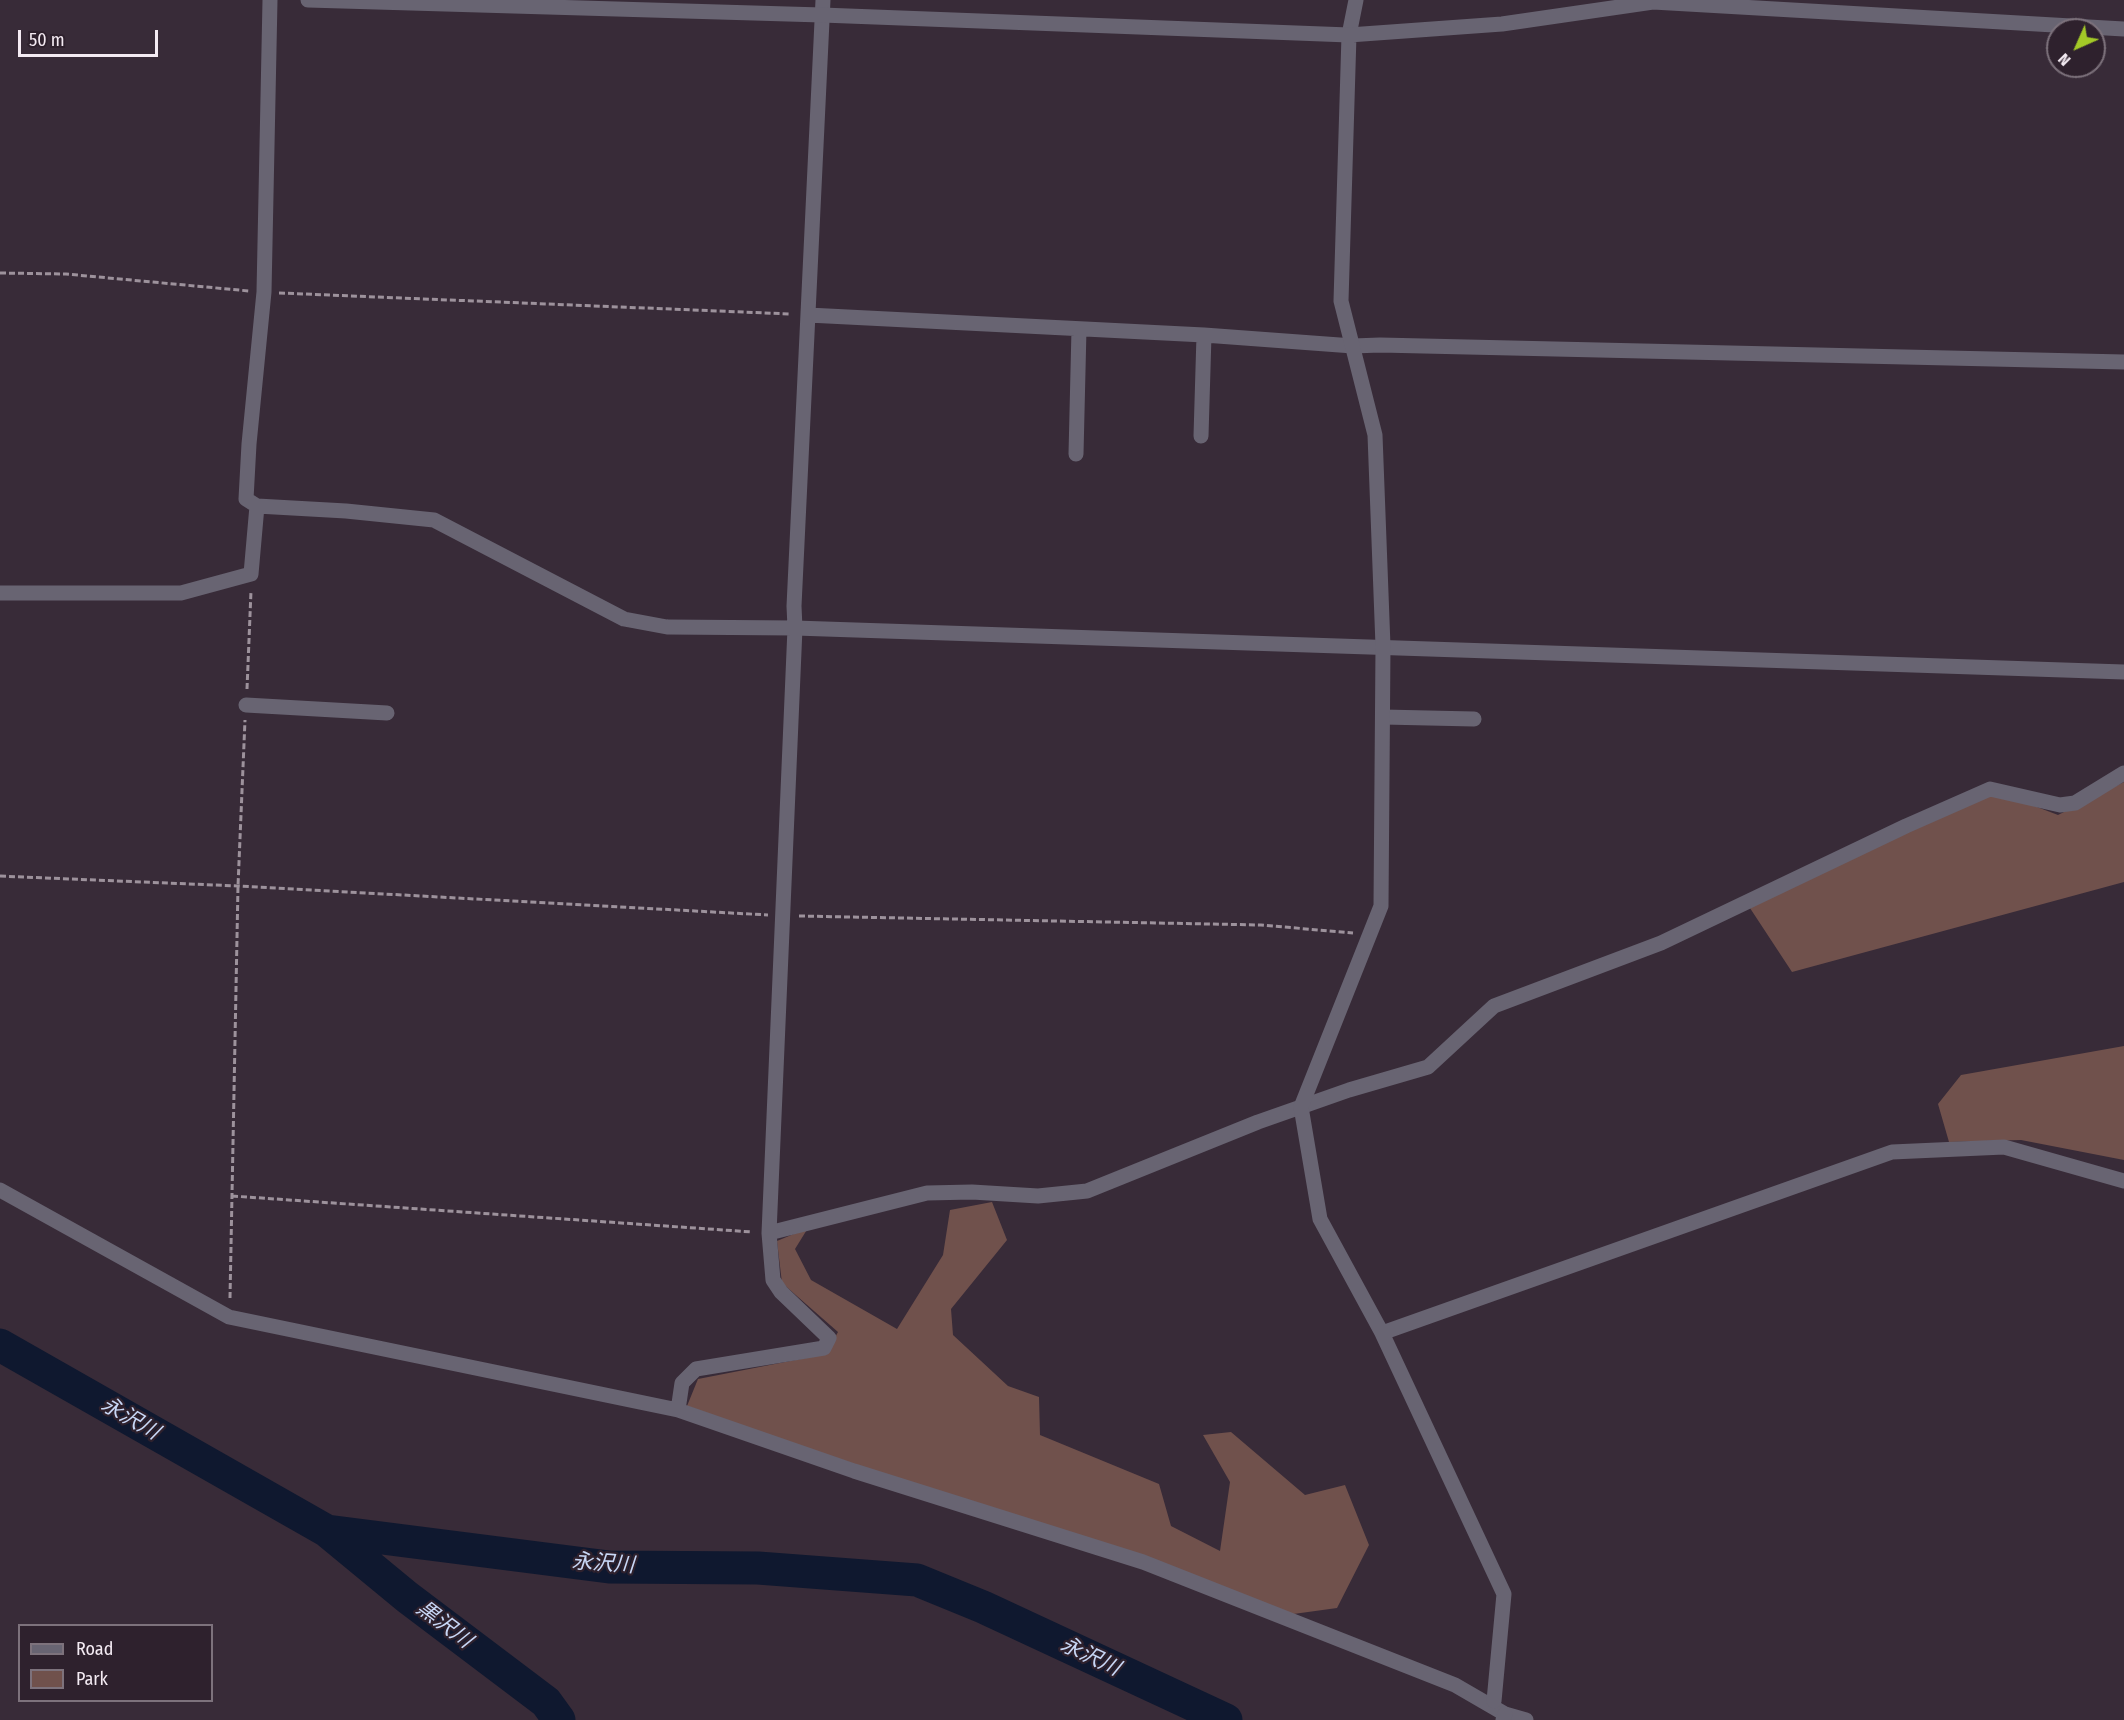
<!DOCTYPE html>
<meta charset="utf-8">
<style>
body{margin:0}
#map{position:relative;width:2124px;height:1720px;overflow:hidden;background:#382b38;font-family:"Fira Sans Condensed",sans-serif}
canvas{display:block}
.legend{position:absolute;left:18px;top:1624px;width:195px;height:78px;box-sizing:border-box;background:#2e212d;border:2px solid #7d727c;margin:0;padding:8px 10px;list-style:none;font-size:18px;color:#f4ebf3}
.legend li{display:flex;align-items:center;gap:12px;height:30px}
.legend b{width:30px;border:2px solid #7d727c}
.north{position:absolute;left:2046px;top:18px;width:60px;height:60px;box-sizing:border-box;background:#2e212d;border:2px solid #7d727c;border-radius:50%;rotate:225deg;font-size:16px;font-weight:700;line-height:24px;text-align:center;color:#f4ebf3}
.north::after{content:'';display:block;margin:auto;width:21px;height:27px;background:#a3c927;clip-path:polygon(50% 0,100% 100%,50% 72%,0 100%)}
.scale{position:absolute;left:18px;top:30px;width:140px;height:27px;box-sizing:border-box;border:3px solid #f4ebf3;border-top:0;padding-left:8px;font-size:18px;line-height:21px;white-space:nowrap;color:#f4ebf3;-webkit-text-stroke:4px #2e212d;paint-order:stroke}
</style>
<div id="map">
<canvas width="2124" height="1720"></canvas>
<ul class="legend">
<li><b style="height:8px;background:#686472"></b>Road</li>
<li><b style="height:16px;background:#70514c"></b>Park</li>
</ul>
<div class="north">N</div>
<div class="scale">50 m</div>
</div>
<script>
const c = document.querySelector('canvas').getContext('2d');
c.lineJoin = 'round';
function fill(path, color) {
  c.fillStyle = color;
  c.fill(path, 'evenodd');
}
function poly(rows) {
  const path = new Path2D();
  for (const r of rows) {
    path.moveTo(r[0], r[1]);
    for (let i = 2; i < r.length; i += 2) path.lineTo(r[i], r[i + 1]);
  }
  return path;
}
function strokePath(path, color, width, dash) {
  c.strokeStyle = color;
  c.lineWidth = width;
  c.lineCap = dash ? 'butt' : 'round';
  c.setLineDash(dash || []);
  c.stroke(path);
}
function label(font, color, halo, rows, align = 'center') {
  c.font = font + ' "Fira Sans Condensed","Noto Sans JP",sans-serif';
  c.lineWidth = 4.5;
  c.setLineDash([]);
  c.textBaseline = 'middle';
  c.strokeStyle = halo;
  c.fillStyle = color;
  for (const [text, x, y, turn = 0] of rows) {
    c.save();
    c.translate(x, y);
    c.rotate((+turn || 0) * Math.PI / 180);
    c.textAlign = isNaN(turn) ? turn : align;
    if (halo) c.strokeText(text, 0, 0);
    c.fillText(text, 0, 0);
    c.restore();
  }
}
fill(poly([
 [2124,782,2124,882,1792,972,1746,902,1990,789,2058,815],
 [2124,1046,2124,1160,2021,1140,1949,1142,1938,1104,1961,1075],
 [992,1202,1007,1240,951,1309,953,1335,1008,1386,1039,1397,1040,1435,1159,1484,1171,1526,1220,1551,1230,1482,1203,1435,1231,1432,1305,1495,1345,1485,1369,1545,1337,1608,1279,1616,687,1406,698,1379,826,1354,838,1332,782,1283,777,1241,808,1228,795,1249,811,1280,897,1329,943,1255,950,1210]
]), '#70514c');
strokePath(poly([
 [0,1345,327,1531,609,1567,758,1568,917,1580,983,1607,1226,1720],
 [327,1531,407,1597,546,1702,559,1720]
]), '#0f182f', 33);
strokePath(poly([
 [0,273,66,274,249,291],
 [279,293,791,314],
 [247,689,251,591],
 [0,876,238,886,768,915],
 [799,916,1261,925,1353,933],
 [232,1196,752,1232],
 [230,1298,238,886,245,720]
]), '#9d929c', 3, [6, 3]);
strokePath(poly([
 [270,0,264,292,249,444,246,499,257,506,346,511,434,520,624,619,667,627,795,628,2124,672],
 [1349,35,1356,0],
 [808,315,1204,335,1353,346,1380,345,2124,362],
 [1201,436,1204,335],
 [1076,454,1079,329],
 [0,593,181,593,251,574,257,506],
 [246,705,387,713],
 [1383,717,1474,719],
 [0,1190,229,1317,678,1410,854,1471,1143,1562,1455,1685,1505,1714,1526,1720],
 [769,1233,927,1193,972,1192,1038,1196,1087,1191,1258,1122,1349,1090,1428,1067,1494,1006,1661,943,1906,826,1990,789,2060,805,2075,803,2124,773],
 [678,1410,682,1383,696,1369,824,1348,829,1338,781,1292,773,1280,769,1233,795,628,794,606,823,0]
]), '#686472', 15);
strokePath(poly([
 [308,0,822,15,1349,35,1502,24,1653,2,2124,29],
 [1349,35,1341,301,1375,435,1383,646,1381,906,1301,1107,1320,1219,1382,1333,1504,1594,1494,1701],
 [1382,1333,1892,1152,2004,1147,2124,1181],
 [1503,1720,1505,1714]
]), '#686472', 15);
label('italic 21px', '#c8d7f6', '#2e212d', [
 ["永沢川",130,1419,30],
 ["永沢川",603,1564,4],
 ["黒沢川",444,1625,37],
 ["永沢川",1090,1657,25]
]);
</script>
